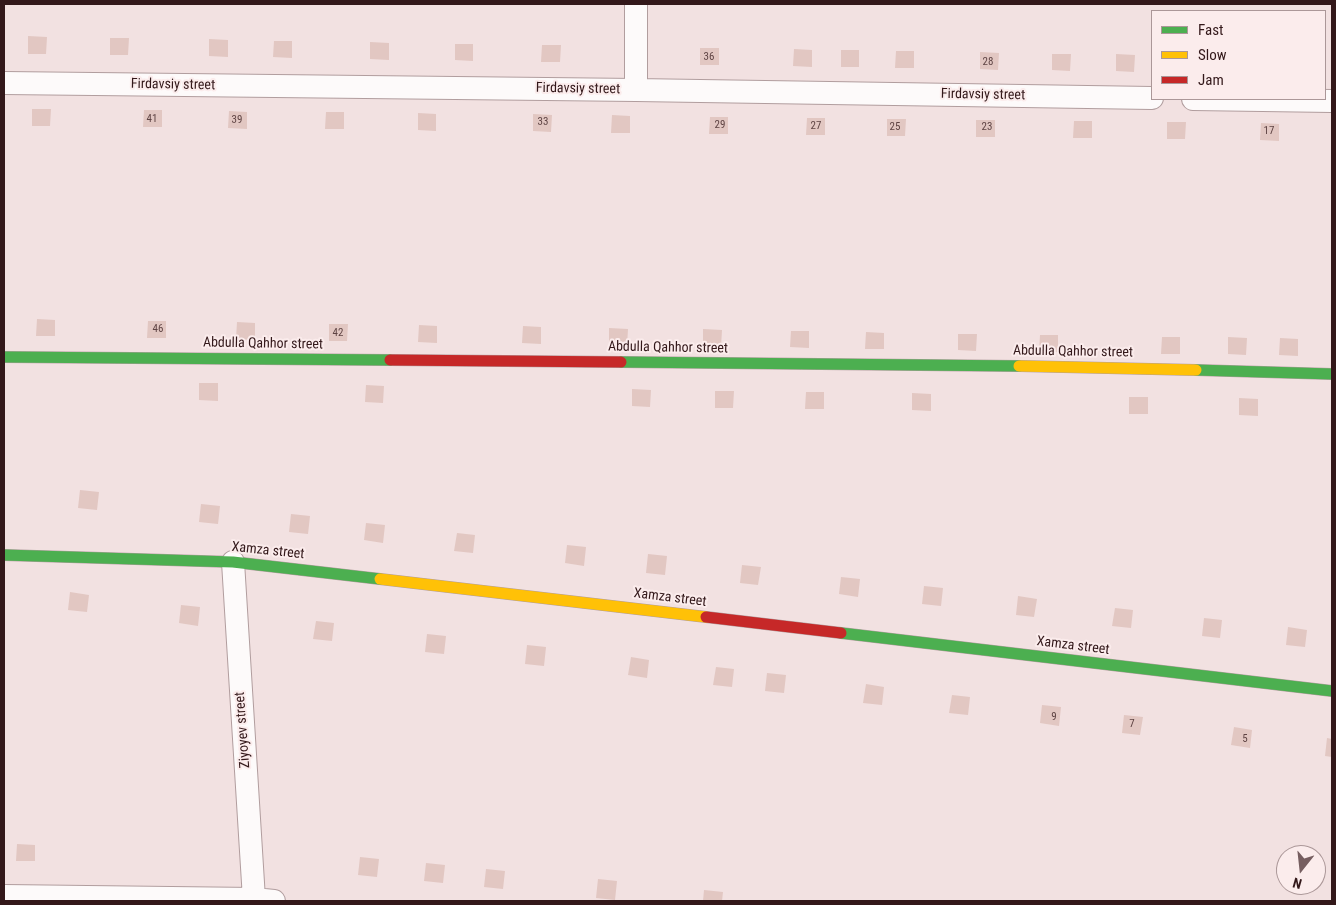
<!DOCTYPE html>
<style>
body{margin:0}
#map{position:relative;width:1336px;height:905px;overflow:hidden;background:#f2e1e1;font-family:"Roboto Condensed",sans-serif}
canvas{display:block}
.frame{position:absolute;inset:0;border:5px solid #33181a;pointer-events:none}
.legend{position:absolute;left:1151px;top:10px;width:175px;height:90px;box-sizing:border-box;background:#fbecec;border:1px solid #ab9798;margin:0;padding:6px 9px;list-style:none;font-size:15px;color:#33181a}
.legend li{display:flex;align-items:center;gap:10px;height:25px}
.legend b{width:25px;border:1px solid #ab9798}
.north{position:absolute;left:1276px;top:845px;width:50px;height:50px;box-sizing:border-box;background:#fbecec;border:1px solid #ab9798;border-radius:50%;rotate:196deg;font-size:14px;font-weight:700;line-height:20px;text-align:center;color:#33181a}
.north::after{content:'';display:block;margin:auto;width:18px;height:22px;background:#765e60;clip-path:polygon(50% 0,100% 100%,50% 72%,0 100%)}
</style>
<div id="map">
<canvas width="1336" height="905"></canvas>
<div class="frame"></div>
<ul class="legend">
<li><b style="height:6px;background:#4caf50"></b>Fast</li>
<li><b style="height:6px;background:#ffc107"></b>Slow</li>
<li><b style="height:6px;background:#c62828"></b>Jam</li>
</ul>
<div class="north">N</div>
</div>
<script>
const c = document.querySelector('canvas').getContext('2d');
c.lineJoin = 'round';
function fill(path, color) {
  c.fillStyle = color;
  c.fill(path, 'evenodd');
}
function poly(rows) {
  const path = new Path2D();
  for (const r of rows) {
    path.moveTo(r[0], r[1]);
    for (let i = 2; i < r.length; i += 2) path.lineTo(r[i], r[i + 1]);
  }
  return path;
}
function strokePath(path, color, width, dash) {
  c.strokeStyle = color;
  c.lineWidth = width;
  c.lineCap = dash ? 'butt' : 'round';
  c.setLineDash(dash || []);
  c.stroke(path);
}
function label(font, color, halo, rows, align = 'center') {
  c.font = font + ' "Roboto Condensed",sans-serif';
  c.lineWidth = 4;
  c.setLineDash([]);
  c.textBaseline = 'middle';
  c.strokeStyle = halo;
  c.fillStyle = color;
  for (const [text, x, y, turn = 0] of rows) {
    c.save();
    c.translate(x, y);
    c.rotate((+turn || 0) * Math.PI / 180);
    c.textAlign = isNaN(turn) ? turn : align;
    if (halo) c.strokeText(text, 0, 0);
    c.fillText(text, 0, 0);
    c.restore();
  }
}
fill(poly([
 [28,36,47,37,46,54,28,54],
 [110,38,129,38,128,55,110,55],
 [209,39,228,40,228,57,209,56],
 [274,41,292,41,292,58,273,57],
 [370,42,389,43,389,60,370,59],
 [455,44,473,44,473,61,455,60],
 [542,45,561,45,560,62,541,62],
 [700,48,719,48,719,65,700,65],
 [794,49,812,50,812,67,793,66],
 [841,50,859,50,859,67,841,67],
 [896,51,914,51,914,68,895,68],
 [980,52,999,53,998,70,980,69],
 [1052,54,1071,54,1070,71,1052,70],
 [1116,54,1135,55,1134,72,1116,71],
 [32,109,51,109,50,126,32,126],
 [144,110,162,110,162,127,143,127],
 [229,111,247,112,247,129,228,128],
 [326,112,344,112,344,129,325,129],
 [418,113,436,114,436,131,418,130],
 [533,114,552,115,551,132,533,131],
 [612,115,630,116,630,133,611,133],
 [710,117,728,117,728,134,709,134],
 [807,118,825,118,825,135,806,135],
 [887,119,906,119,905,136,887,136],
 [976,120,995,120,995,137,976,137],
 [1074,121,1092,121,1092,138,1073,138],
 [1167,122,1186,122,1185,139,1167,139],
 [1261,123,1279,124,1279,141,1260,140],
 [37,319,55,320,55,336,36,336],
 [148,321,166,321,166,338,147,338],
 [237,322,255,323,255,340,236,339],
 [329,324,348,324,347,341,329,341],
 [419,325,437,326,437,343,418,342],
 [523,326,541,327,541,344,522,343],
 [609,328,628,329,627,346,609,345],
 [703,329,722,330,721,347,703,346],
 [791,331,809,331,809,348,790,347],
 [866,332,884,333,884,349,865,349],
 [958,334,977,334,976,351,958,350],
 [1040,335,1058,335,1058,352,1039,352],
 [1162,337,1180,337,1180,354,1161,354],
 [1228,337,1247,338,1246,355,1228,354],
 [1280,338,1298,339,1298,356,1279,355],
 [199,383,218,383,218,401,199,400],
 [366,385,384,386,383,403,365,402],
 [632,389,651,390,650,407,632,406],
 [715,391,734,391,733,408,715,408],
 [806,392,824,392,824,409,805,409],
 [912,393,931,394,931,411,912,410],
 [1129,397,1148,397,1148,414,1129,414],
 [1239,398,1258,399,1258,416,1239,415],
 [80,490,99,492,97,510,78,508],
 [201,504,220,506,218,524,199,522],
 [291,514,310,516,308,534,289,532],
 [366,523,385,525,383,543,364,540],
 [457,533,475,535,473,553,454,551],
 [567,545,586,547,584,566,565,563],
 [648,554,667,556,665,575,646,573],
 [742,565,761,567,758,585,740,583],
 [841,577,860,579,858,597,839,594],
 [924,586,943,588,941,606,922,604],
 [70,592,89,595,87,612,68,610],
 [1018,596,1037,599,1034,617,1016,615],
 [181,605,200,607,198,626,179,623],
 [1115,608,1133,610,1131,628,1112,626],
 [1204,618,1222,620,1220,638,1202,636],
 [316,621,334,623,332,641,313,639],
 [1288,627,1307,630,1305,647,1286,645],
 [427,634,446,636,444,654,425,652],
 [527,645,546,647,544,666,525,664],
 [631,657,649,660,647,678,628,675],
 [716,667,734,669,732,687,713,685],
 [767,673,786,675,784,693,765,691],
 [866,684,884,687,882,705,863,703],
 [952,695,970,697,968,715,949,713],
 [1042,705,1061,707,1059,726,1040,723],
 [1124,715,1143,717,1140,735,1122,733],
 [1234,727,1252,730,1250,748,1231,745],
 [1327,738,1332,739,1332,757,1325,756],
 [17,844,35,845,35,861,16,861],
 [360,857,379,859,377,877,358,875],
 [426,863,445,865,443,883,424,881],
 [486,869,505,871,503,889,484,887],
 [598,879,617,881,615,900,596,898],
 [704,890,723,892,722,901,703,901]
]), '#e2c7c2');
const street = poly([
 [4,83,636,90,1152,98],
 [636,90,636,4],
 [1193,99,1332,101],
 [233,562,254,899],
 [4,896,254,899,274,901]
]);
const fast = poly([
 [4,357,390,360],
 [621,362,1019,366],
 [1196,370,1332,374],
 [4,555,233,562,380,579],
 [841,633,1332,691]
]);
const slow = poly([
 [1019,366,1196,370],
 [380,579,706,617]
]);
const jam = poly([
 [390,360,621,362],
 [706,617,841,633]
]);
strokePath(street, '#b19d9e', 24);
strokePath(fast, '#b19d9e', 12);
strokePath(slow, '#b19d9e', 12);
strokePath(jam, '#b19d9e', 12);
strokePath(street, '#fdfafa', 22);
strokePath(fast, '#4caf50', 11);
strokePath(slow, '#ffc107', 11);
strokePath(jam, '#c62828', 11);
label('11px', '#5f4444', null, [
 ["36",709,57],
 ["28",988,62],
 ["41",152,119],
 ["39",237,120],
 ["33",543,122],
 ["29",720,125],
 ["27",816,126],
 ["25",895,127],
 ["23",987,127],
 ["17",1269,131],
 ["46",158,329],
 ["42",338,333],
 ["9",1054,717],
 ["7",1132,724],
 ["5",1245,739]
]);
label('14px', '#33181a', '#fbecec', [
 ["Firdavsiy street",173,85,1],
 ["Firdavsiy street",578,89,1],
 ["Firdavsiy street",983,95,1],
 ["Abdulla Qahhor street",263,344,1],
 ["Abdulla Qahhor street",668,348,1],
 ["Abdulla Qahhor street",1073,352,1],
 ["Xamza street",268,551,6],
 ["Xamza street",670,598,7],
 ["Xamza street",1073,646,7],
 ["Ziyoyev street",243,730,-94]
]);
</script>
